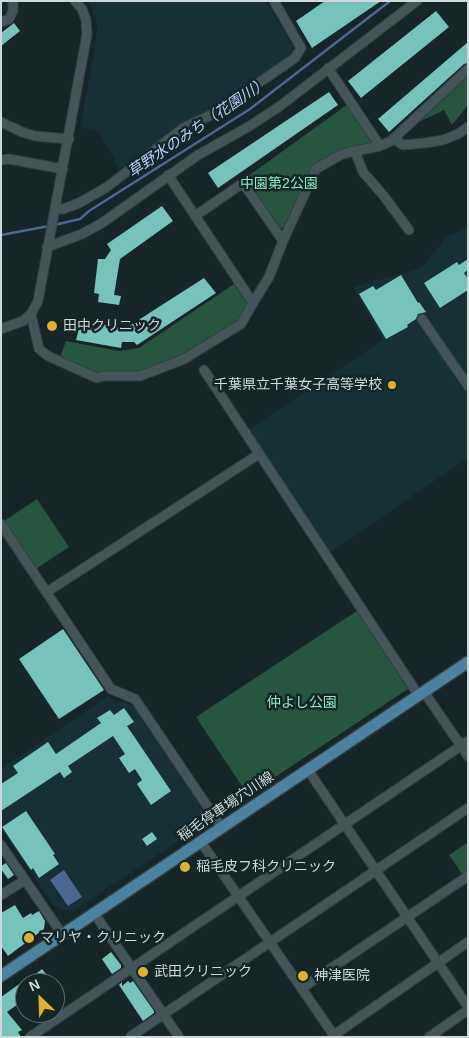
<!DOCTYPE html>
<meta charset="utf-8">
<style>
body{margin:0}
#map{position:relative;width:469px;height:1038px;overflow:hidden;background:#152528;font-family:Helvetica,sans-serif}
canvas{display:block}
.frame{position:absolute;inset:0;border:2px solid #cfd9db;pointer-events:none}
.north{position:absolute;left:15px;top:973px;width:50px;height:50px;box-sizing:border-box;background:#152528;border:1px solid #5f6d70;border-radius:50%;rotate:336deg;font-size:14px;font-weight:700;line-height:20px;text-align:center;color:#cfd9db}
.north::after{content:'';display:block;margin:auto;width:18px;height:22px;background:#ddb133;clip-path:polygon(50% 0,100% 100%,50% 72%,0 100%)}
</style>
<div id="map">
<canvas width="469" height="1038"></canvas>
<div class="frame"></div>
<div class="north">N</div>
</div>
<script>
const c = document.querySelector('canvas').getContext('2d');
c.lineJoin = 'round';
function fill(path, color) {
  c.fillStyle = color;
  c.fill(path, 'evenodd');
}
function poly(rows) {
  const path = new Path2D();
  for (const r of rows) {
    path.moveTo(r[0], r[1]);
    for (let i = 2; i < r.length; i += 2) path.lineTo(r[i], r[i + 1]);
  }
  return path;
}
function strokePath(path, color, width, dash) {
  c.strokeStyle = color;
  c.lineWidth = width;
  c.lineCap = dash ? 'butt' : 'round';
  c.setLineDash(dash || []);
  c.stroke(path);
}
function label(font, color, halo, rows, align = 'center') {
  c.font = font + ' Helvetica,"Noto Sans JP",sans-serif';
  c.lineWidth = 5;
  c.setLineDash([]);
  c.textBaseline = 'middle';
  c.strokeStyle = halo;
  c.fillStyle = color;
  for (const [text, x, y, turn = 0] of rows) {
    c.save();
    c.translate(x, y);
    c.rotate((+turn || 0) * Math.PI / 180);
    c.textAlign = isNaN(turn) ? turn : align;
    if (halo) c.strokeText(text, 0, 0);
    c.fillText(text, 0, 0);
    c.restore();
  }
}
fill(poly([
 [86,1,266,1,293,46,292,54,207,113,180,125,119,169,101,135,93,129,80,128,94,53,97,26,91,6],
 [468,228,468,458,329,553,248,430,383,340,353,287,421,268,448,236],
 [108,696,116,702,125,702,135,708,206,815,207,822,71,913,54,906,1,829,1,769]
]), '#163035');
fill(poly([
 [468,71,468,105,452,125,444,110,413,125],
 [348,104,372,139,370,144,313,169,285,227,281,228,244,179],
 [234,284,247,304,238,320,191,351,140,373,99,375,65,361,61,355,66,341,119,351,139,348],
 [37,499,69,547,36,569,4,521],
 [357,611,408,689,260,787,254,778,242,786,196,717],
 [468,842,468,883,449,855]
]), '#265540');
fill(poly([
 [64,870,82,897,68,906,50,880]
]), '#4d6793');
strokePath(poly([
 [54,225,80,219,89,211,250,109,390,1],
 [1,235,49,226]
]), '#4d6793', 2.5);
fill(poly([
 [325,1,381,1,312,48,296,21],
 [436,11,449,27,361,98,348,81],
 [14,23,20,31,1,46,1,33],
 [468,42,468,63,464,64,389,132,378,119],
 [329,92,338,105,218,188,208,173],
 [162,206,173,221,120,259,114,295,121,296,119,305,98,302,99,294,94,293,98,259,105,259,111,250,107,244],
 [468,259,468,270,464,273,468,279,468,290,440,308,424,283,457,262,459,265],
 [401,275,418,303,419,302,426,312,418,314,416,319,407,325,408,327,386,339,359,294,373,286,376,290],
 [204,278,216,293,137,345,134,342,122,342,121,348,76,340,81,321,126,328],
 [63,629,104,690,59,719,19,659],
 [124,708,134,722,127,726,171,791,151,805,137,784,142,780,135,769,129,773,119,758,125,754,113,736,68,766,72,772,64,778,60,772,1,811,1,784,18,773,13,766,48,742,56,754,101,723,97,718,110,710,114,715],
 [26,811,55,854,53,855,59,864,39,878,33,868,31,870,2,827],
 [152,832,157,839,147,846,142,839],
 [6,863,14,875,8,879,1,869,1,866],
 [15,905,23,918,31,913,32,915,39,911,45,921,44,929,8,956,1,946,1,913],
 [111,952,121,965,121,968,112,974,102,959],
 [42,969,53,983,25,983],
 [25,980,25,999,7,1012,22,1030,18,1032,21,1037,1,1037,1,997],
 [128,981,130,983,133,981,154,1011,154,1013,143,1021,119,985,122,982,122,986]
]), '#77c2ba');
const minor = poly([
 [1,22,9,19,13,11,13,1],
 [328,68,380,146],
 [1,122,22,132,35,136,69,139],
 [394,139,403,145,425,143,443,140,458,134,468,127],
 [1,160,9,159,63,169],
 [168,175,253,303,269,277,283,241,316,169,342,154,355,151],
 [55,209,63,209,79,203,107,187,183,128,213,114,295,58,301,48,274,1],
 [195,216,243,183,283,241],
 [409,230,383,195,363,172,355,151,380,146,391,141,468,69],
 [47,247,82,234,102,223,198,155,248,127,280,106,417,1],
 [31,314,39,349,48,356,97,378,104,376,140,376,184,359,241,324,253,303],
 [422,319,468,386],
 [1,329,23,321,31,314,38,301,87,34,86,20,82,9,75,1],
 [204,370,419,696],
 [1,524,111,689,135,699,222,828],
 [47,592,259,454],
 [424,692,468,756],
 [308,770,468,1007],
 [201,842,335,1037],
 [1,845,62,934],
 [1,895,25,880],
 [94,913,179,1037],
 [302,988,468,876],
 [334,1035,468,942],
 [30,1037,468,741],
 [130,1037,468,808],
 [429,1037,468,1010]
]);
const major = poly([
 [1,976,468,662]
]);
strokePath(minor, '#323f41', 11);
strokePath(major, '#323f41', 14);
strokePath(minor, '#435559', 9);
strokePath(major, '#4d829e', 11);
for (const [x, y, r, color] of [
 [52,326,6,"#ddb133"],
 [392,385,5,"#ddb133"],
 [185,867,6,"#ddb133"],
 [29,938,6,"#ddb133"],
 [143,972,6,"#ddb133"],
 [303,976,6,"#ddb133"]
]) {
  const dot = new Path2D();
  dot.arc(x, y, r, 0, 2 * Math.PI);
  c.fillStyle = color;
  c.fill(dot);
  strokePath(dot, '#152528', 2);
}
label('14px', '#8ee8bd', '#152528', [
 ["中園第2公園",279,184],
 ["仲よし公園",302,703]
]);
label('14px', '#cfd9db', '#152528', [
 ["田中クリニック",63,326],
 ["千葉県立千葉女子高等学校",382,385,"right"],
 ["稲毛皮フ科クリニック",196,867],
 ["マリヤ・クリニック",40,938],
 ["武田クリニック",154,972],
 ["神津医院",314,976]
], 'left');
label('14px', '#cfd9db', '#152528', [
 ["稲毛停車場穴川線",226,807,-34]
]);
label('italic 15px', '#b6cff8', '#152528', [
 ["草野水のみち（花園川）",198,128,-34]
]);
</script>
